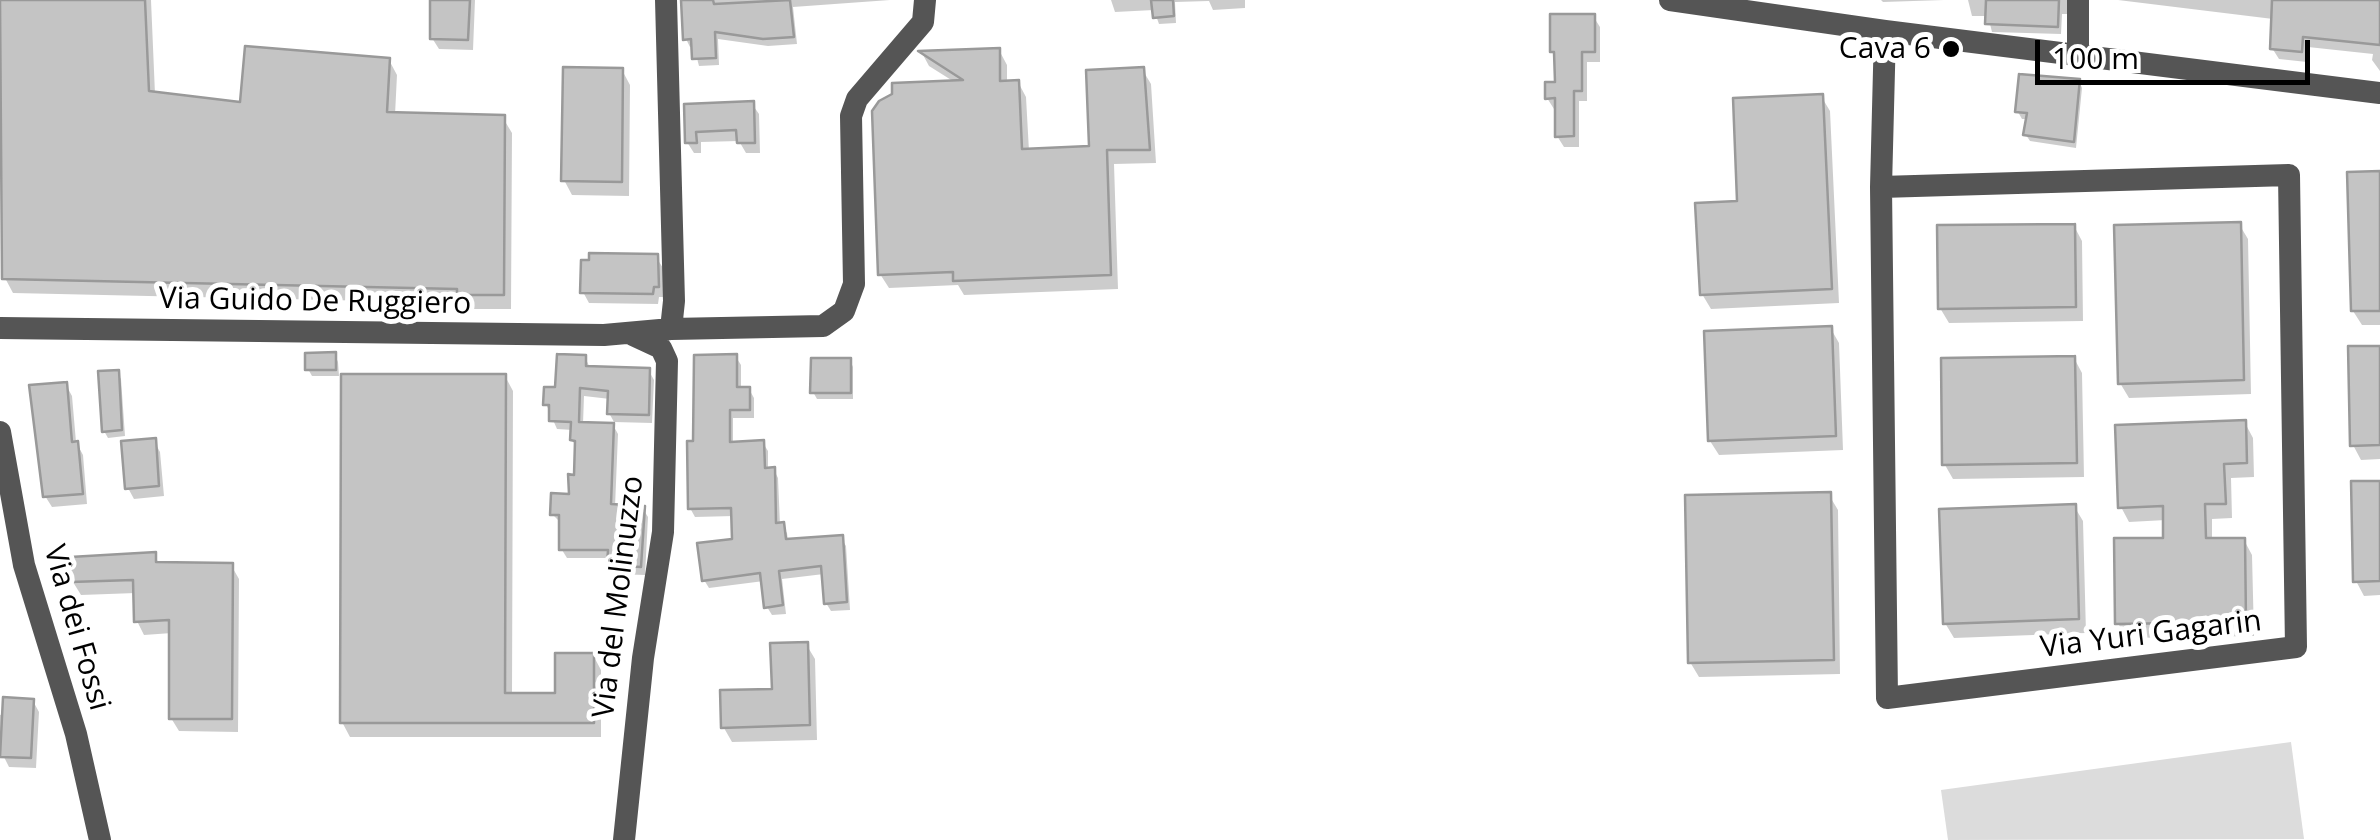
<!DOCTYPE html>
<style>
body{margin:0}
#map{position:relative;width:2380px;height:840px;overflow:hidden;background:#fff;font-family:"Open Sans",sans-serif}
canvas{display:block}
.scale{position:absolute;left:2035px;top:40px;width:275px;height:45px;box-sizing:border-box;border:5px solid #000;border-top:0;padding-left:12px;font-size:30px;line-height:35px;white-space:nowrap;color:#000;-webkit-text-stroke:8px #fff;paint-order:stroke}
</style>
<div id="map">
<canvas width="2380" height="840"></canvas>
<div class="scale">100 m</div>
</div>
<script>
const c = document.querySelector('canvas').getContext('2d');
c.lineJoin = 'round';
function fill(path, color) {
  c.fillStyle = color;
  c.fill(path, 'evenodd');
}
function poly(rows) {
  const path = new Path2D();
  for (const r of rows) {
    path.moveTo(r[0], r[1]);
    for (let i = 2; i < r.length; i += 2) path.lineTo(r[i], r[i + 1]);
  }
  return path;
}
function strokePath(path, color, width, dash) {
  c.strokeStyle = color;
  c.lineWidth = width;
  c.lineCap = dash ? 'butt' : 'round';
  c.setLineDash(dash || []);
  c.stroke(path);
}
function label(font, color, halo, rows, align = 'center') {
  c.font = font + ' "Open Sans",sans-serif';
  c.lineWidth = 10;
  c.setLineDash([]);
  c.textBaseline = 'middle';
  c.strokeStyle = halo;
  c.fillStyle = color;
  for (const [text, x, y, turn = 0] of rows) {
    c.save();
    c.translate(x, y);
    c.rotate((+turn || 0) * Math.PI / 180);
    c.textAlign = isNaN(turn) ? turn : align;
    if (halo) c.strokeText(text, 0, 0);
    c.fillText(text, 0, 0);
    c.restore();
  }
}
fill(poly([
 [2291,742,2304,839,1948,840,1941,790]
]), '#dcdcdc');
fill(poly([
 [0,0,151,0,155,94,242,105,389,60,397,75,395,115,503,118,512,133,511,309,468,309,464,303,13,293,5,278,0,166],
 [432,0,475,0,473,50,439,49,432,38],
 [685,0,890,0,793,7,797,44,768,46,718,39,719,65,699,66,694,47,690,47,686,39],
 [1111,0,1245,0,1245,8,1213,10,1209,1,1175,2,1176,23,1159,24,1154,10,1115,12],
 [1881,0,1944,0,1883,2],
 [1968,0,2069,0,2067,14,2062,14,2061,34,1992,32,1988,16,1972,16],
 [2118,0,2380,0,2380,71,2372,60,2373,54,2308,47,2307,62,2279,59,2272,48,2273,19],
 [1593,16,1600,27,1600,62,1587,62,1587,101,1579,101,1579,147,1564,147,1557,136,1557,109,1554,109,1547,98,1558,85,1557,60,1552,52],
 [999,50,1007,65,1007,83,1018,82,1026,97,1029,151,1091,149,1142,69,1151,84,1156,163,1114,164,1118,289,964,295,958,285,889,288,880,274,956,83,929,66,922,53],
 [622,70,630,85,629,196,572,195,564,180],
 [2079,81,2082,88,2076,148,2030,141,2026,135,2028,119,2022,119,2018,112],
 [1821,96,1830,111,1839,303,1711,309,1702,294,1740,204],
 [752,104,759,114,760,153,746,153,739,141,701,142,701,153,694,153,687,142,686,106],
 [2380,173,2380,325,2362,325,2353,311],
 [2239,224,2248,239,2251,394,2129,398,2120,383],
 [2074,226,2082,241,2083,321,1949,323,1940,308],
 [656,257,663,268,663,297,659,297,658,304,589,303,583,292],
 [1831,329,1839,343,1843,450,1719,455,1710,441],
 [2380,348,2380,459,2361,460,2353,445],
 [335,355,338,362,339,376,312,376,308,369],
 [585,357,590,368,649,371,654,380,652,423,614,422,609,413,610,399,584,396,583,424,613,425,618,434,615,507,643,509,648,517,645,575,614,574,610,558,567,558,562,550,561,523,553,515,571,496,577,477,577,448,572,440,573,430,557,429,546,404],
 [736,357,741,365,741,389,749,389,754,398,754,418,733,418,733,444,763,443,768,451,768,470,774,470,778,478,780,525,787,533,788,541,841,538,846,546,850,610,831,611,826,603,824,574,782,579,786,614,772,615,767,607,764,581,709,588,704,580,734,541,734,516,695,517,690,508,696,444],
 [2074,358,2082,373,2084,477,1953,479,1945,465],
 [850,360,853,367,853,399,817,399,813,392],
 [117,372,121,379,125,436,108,438,104,431],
 [505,376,513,391,512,695,557,695,593,655,601,670,601,737,350,737,342,722],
 [66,385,72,396,76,442,83,455,87,504,52,507,45,496],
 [2245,423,2253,438,2254,477,2231,478,2232,518,2212,519,2212,541,2244,540,2252,555,2254,636,2126,638,2118,623,2166,540,2166,520,2129,522,2121,507],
 [154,441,160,452,164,496,134,499,128,488],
 [2380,483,2380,595,2364,596,2356,581],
 [1829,495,1838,510,1840,674,1699,677,1690,662],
 [2074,506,2083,521,2086,633,1954,638,1945,623],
 [154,555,160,565,231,565,239,579,238,732,179,731,171,718,172,633,144,635,137,621,136,593,81,595,73,582],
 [806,644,815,659,817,740,732,742,724,728,774,691],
 [33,701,39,712,36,768,9,767,0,749,0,715]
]), '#0003');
const building = poly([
 [0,0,145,0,149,91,240,102,245,46,390,58,387,112,505,115,504,295,457,295,457,289,2,279,0,0],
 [430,0,470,0,468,40,430,39,430,0],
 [681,0,713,0,714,4,790,0,794,37,763,39,715,32,716,58,692,59,691,39,683,40,681,0],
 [1151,0,1173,0,1174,16,1153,18,1151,0],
 [1986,0,2059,0,2058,27,1985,24,1986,0],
 [2272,0,2380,0,2380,45,2303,37,2302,52,2270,49,2272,0],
 [1550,14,1595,14,1595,52,1582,52,1582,91,1574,91,1574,136,1555,137,1555,98,1545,99,1545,82,1555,82,1554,52,1550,52,1550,14],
 [1000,48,1000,81,1019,80,1022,149,1089,146,1086,70,1144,67,1150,150,1107,150,1111,275,953,281,953,272,878,275,872,111,879,101,892,94,892,83,963,80,918,51,1000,48],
 [563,67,623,68,622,182,561,181,563,67],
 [2019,74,2080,79,2074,142,2023,135,2027,113,2015,112,2019,74],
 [1823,94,1832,289,1700,295,1695,203,1737,201,1733,98,1823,94],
 [754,101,755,143,737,143,736,130,696,132,697,143,685,143,684,104,754,101],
 [2380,171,2380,311,2351,311,2347,172,2380,171],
 [2241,222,2244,380,2118,384,2114,225,2241,222],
 [2075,224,2076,307,1938,309,1937,225,2075,224],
 [589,253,658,254,659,287,654,287,653,294,580,293,581,260,589,260,589,253],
 [1832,326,1836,436,1708,441,1704,331,1832,326],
 [2348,346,2380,346,2380,445,2350,446,2348,346],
 [336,352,336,370,305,370,305,353,336,352],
 [557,354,586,355,586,366,650,368,649,415,607,414,608,391,580,388,579,422,614,423,611,504,645,506,641,567,607,565,608,550,559,550,559,515,550,515,551,493,569,494,568,474,574,475,575,441,570,440,571,422,549,421,549,405,543,405,544,387,555,387,557,354],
 [737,354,737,387,750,387,750,410,730,410,730,442,764,440,765,468,775,467,776,523,784,522,786,539,843,535,847,602,824,604,821,566,779,571,783,605,764,608,760,573,702,581,697,543,732,539,731,508,688,509,687,441,693,441,694,355,737,354],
 [2075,356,2077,463,1942,465,1941,358,2075,356],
 [811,358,851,358,851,393,810,393,811,358],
 [119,370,122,430,102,432,98,371,119,370],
 [341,374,506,374,505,693,555,693,555,653,594,653,594,723,340,723,341,374],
 [67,382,72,442,78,441,83,494,43,497,29,385,67,382],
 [2246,420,2247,463,2224,464,2226,504,2205,504,2206,538,2245,538,2246,622,2115,624,2114,538,2163,538,2163,506,2118,508,2115,425,2246,420],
 [156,438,159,486,125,489,121,441,156,438],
 [2351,481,2380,481,2380,581,2353,582,2351,481],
 [1831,492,1834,660,1688,663,1685,495,1831,492],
 [2076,504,2079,619,1943,624,1939,509,2076,504],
 [156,552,156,562,233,563,232,719,169,719,169,620,134,622,133,580,71,582,70,557,156,552],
 [808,642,810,725,721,728,720,690,772,689,770,643,808,642],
 [3,697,34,699,31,758,0,757,3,697]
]);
fill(building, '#c4c4c4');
strokePath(building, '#999', 2.5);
strokePath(poly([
 [666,0,674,301,671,329],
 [1670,0,1885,31,2380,93],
 [2078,0,2078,55],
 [1881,187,2289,175,2296,647,1887,698,1881,187,1885,31],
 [0,328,604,335,671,329,823,326,844,311,854,284,851,116,857,99,923,22,925,0],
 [0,432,24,565,76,734,100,840],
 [624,840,643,658,663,532,667,361,661,348,633,335]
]), '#555', 22);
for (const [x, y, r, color] of [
 [1951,49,10,"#000"]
]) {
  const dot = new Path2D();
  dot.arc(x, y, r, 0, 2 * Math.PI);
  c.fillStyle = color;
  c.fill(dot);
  strokePath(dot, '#fff', 4);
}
label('30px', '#000', '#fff', [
 ["Cava 6",1931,49]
], 'right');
label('30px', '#000', '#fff', [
 ["Via Guido De Ruggiero",315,302,1],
 ["Via del Molinuzzo",619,597,-83],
 ["Via dei Fossi",76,628,74],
 ["Via Yuri Gagarin",2151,635,-7]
]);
</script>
